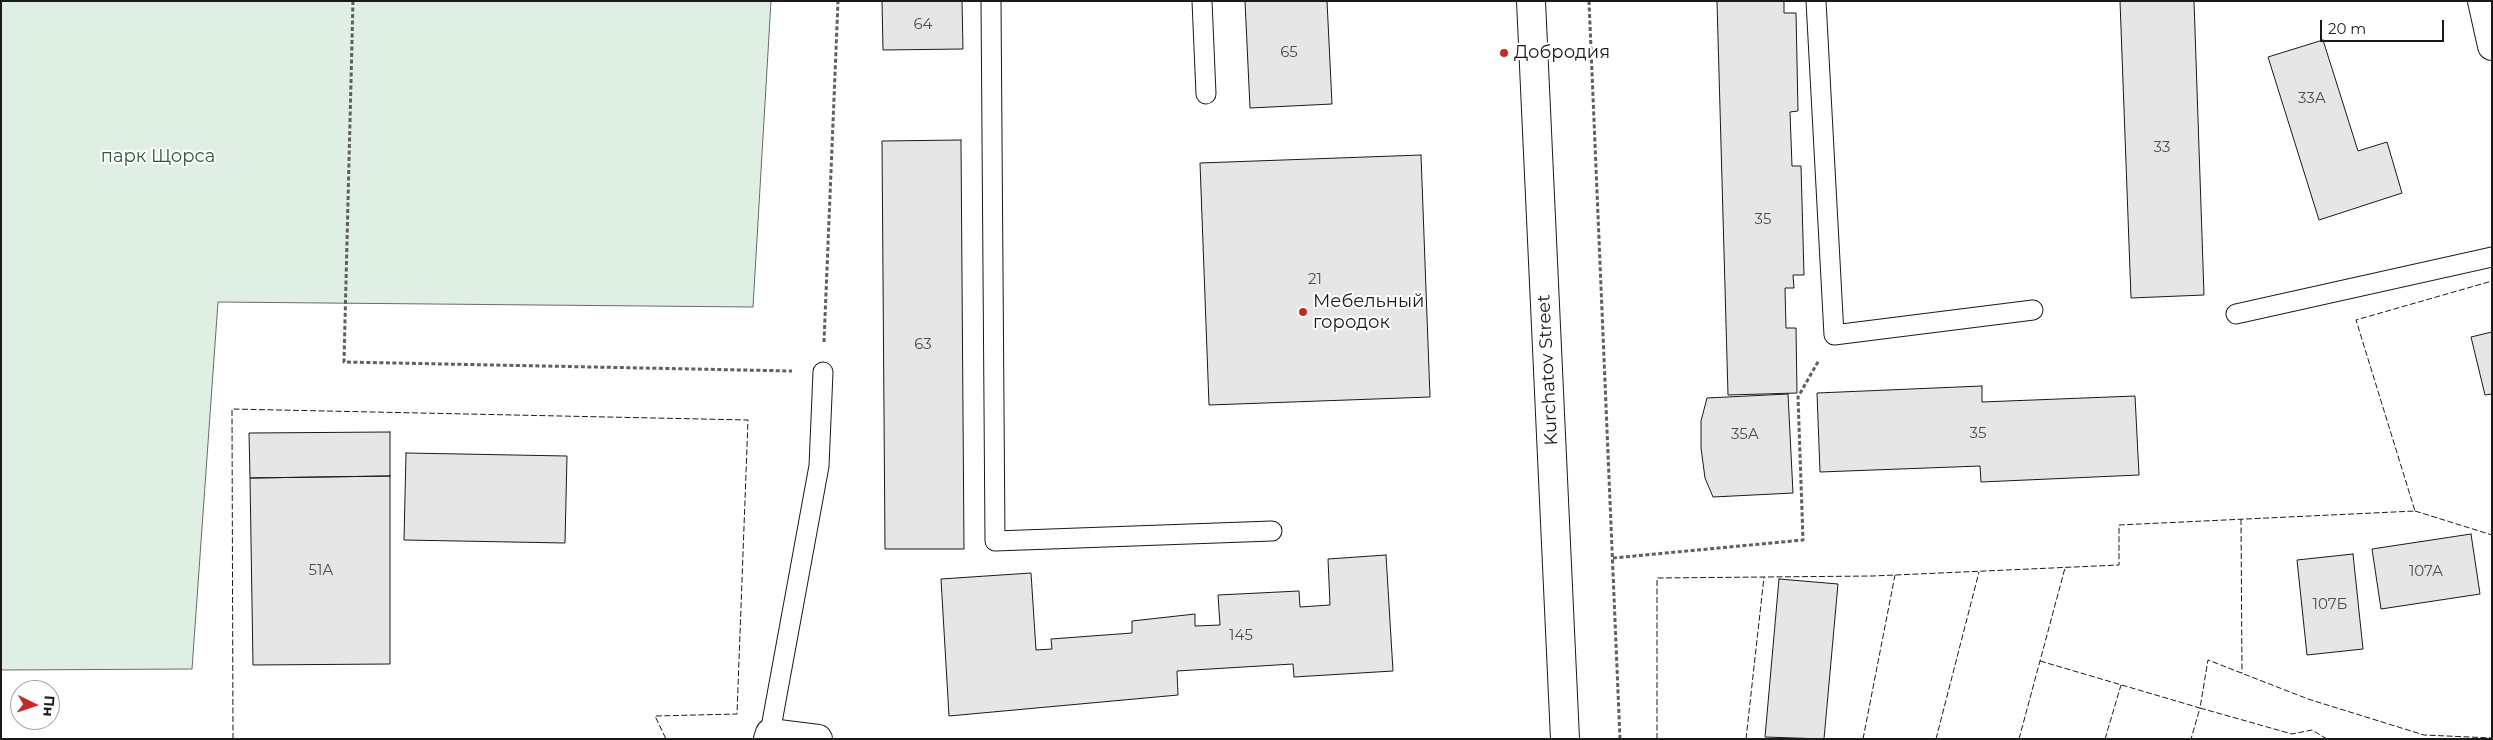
<!DOCTYPE html>
<meta charset="utf-8">
<style>
body{margin:0}
#map{position:relative;width:2493px;height:740px;overflow:hidden;background:#fff;font-family:Montserrat,sans-serif}
canvas{display:block}
.frame{position:absolute;inset:0;border:2px solid #1a1a1a;pointer-events:none}
.north{position:absolute;left:10px;top:680px;width:50px;height:50px;box-sizing:border-box;background:#fff;border:1px solid #a3a3a3;border-radius:50%;rotate:94deg;font-size:14px;font-weight:700;line-height:20px;text-align:center;color:#1a1a1a}
.north::after{content:'';display:block;margin:auto;width:18px;height:22px;background:#c62828;clip-path:polygon(50% 0,100% 100%,50% 72%,0 100%)}
.scale{position:absolute;left:2320px;top:20px;width:124px;height:22px;box-sizing:border-box;border:2px solid #1a1a1a;border-top:0;padding-left:6px;font-size:15px;line-height:18px;white-space:nowrap;color:#1a1a1a;-webkit-text-stroke:4px #fff;paint-order:stroke}
</style>
<div id="map">
<canvas width="2493" height="740"></canvas>
<div class="frame"></div>
<div class="north">Пн</div>
<div class="scale">20 m</div>
</div>
<script>
const c = document.querySelector('canvas').getContext('2d');
c.lineJoin = 'round';
function fill(path, color) {
  c.fillStyle = color;
  c.fill(path, 'evenodd');
}
function poly(rows) {
  const path = new Path2D();
  for (const r of rows) {
    path.moveTo(r[0], r[1]);
    for (let i = 2; i < r.length; i += 2) path.lineTo(r[i], r[i + 1]);
  }
  return path;
}
function strokePath(path, color, width, dash) {
  c.strokeStyle = color;
  c.lineWidth = width;
  c.lineCap = dash ? 'butt' : 'round';
  c.setLineDash(dash || []);
  c.stroke(path);
}
function label(font, color, halo, rows, align = 'center') {
  c.font = font + ' Montserrat,sans-serif';
  c.lineWidth = 4;
  c.setLineDash([]);
  c.textBaseline = 'middle';
  c.strokeStyle = halo;
  c.fillStyle = color;
  for (const [text, x, y, turn = 0] of rows) {
    c.save();
    c.translate(x, y);
    c.rotate((+turn || 0) * Math.PI / 180);
    c.textAlign = isNaN(turn) ? turn : align;
    if (halo) c.strokeText(text, 0, 0);
    c.fillText(text, 0, 0);
    c.restore();
  }
}
const green = poly([
 [1,1,771,1,753,307,218,302,192,669,1,670,1,1]
]);
fill(green, '#e0efe3');
strokePath(green, '#6a6a6a', 1);
const building = poly([
 [882,1,962,1,963,49,883,50,882,1],
 [1245,1,1327,1,1332,104,1250,108,1245,1],
 [1717,1,1784,1,1784,13,1796,13,1798,111,1790,112,1792,166,1801,166,1804,275,1793,275,1794,288,1785,288,1786,328,1796,328,1797,393,1728,395,1717,1],
 [2120,1,2194,1,2204,295,2131,298,2120,1],
 [2323,40,2358,151,2387,142,2402,193,2319,220,2268,57,2323,40],
 [961,140,964,549,885,549,882,141,961,140],
 [1421,155,1430,397,1209,405,1200,163,1421,155],
 [2492,332,2492,394,2485,395,2471,337,2492,332],
 [1982,386,1982,402,2135,396,2139,475,1981,482,1980,466,1820,472,1817,393,1982,386],
 [1788,394,1793,493,1713,497,1705,478,1701,448,1701,421,1707,398,1788,394],
 [390,432,390,476,250,478,249,433,390,432],
 [406,453,567,456,565,543,404,540,406,453],
 [390,476,390,664,253,665,250,478,390,476],
 [2471,534,2480,594,2381,609,2372,549,2471,534],
 [2353,554,2363,649,2307,655,2297,560,2353,554],
 [1386,555,1393,671,1294,677,1293,664,1177,671,1178,695,949,716,941,579,1031,573,1036,650,1052,649,1051,639,1132,633,1132,621,1195,614,1195,626,1220,625,1218,595,1299,591,1300,607,1330,605,1328,559,1386,555],
 [1779,579,1838,584,1824,739,1765,737,1779,579]
]);
fill(building, '#e6e6e6');
strokePath(building, '#1a1a1a', 1);
const lane = poly([
 [991,1,995,541,1272,531],
 [1202,1,1206,94],
 [1816,1,1834,335,2033,310],
 [2236,314,2492,257],
 [770,733,819,466,823,372]
]);
const street = poly([
 [2482,1,2492,46],
 [768,739,770,733,818,739]
]);
const secondary = poly([
 [1531,1,1565,739]
]);
strokePath(lane, '#1a1a1a', 21);
strokePath(street, '#1a1a1a', 30);
strokePath(secondary, '#1a1a1a', 30);
strokePath(poly([
 [353,1,344,362,792,371],
 [1589,1,1620,739],
 [824,342,838,1],
 [1613,558,1803,540,1798,397,1819,360]
]), '#5f5f5f', 3, [4, 2.5]);
strokePath(lane, '#fff', 19);
strokePath(street, '#fff', 28);
strokePath(secondary, '#fff', 28);
strokePath(poly([
 [2415,511,2492,535],
 [2241,519,2242,673],
 [2040,661,2200,708,2191,739],
 [233,739,232,409,748,420,737,714,655,716,666,739],
 [1657,739,1657,578,1873,576,2119,565,2119,525,2415,511,2356,320,2492,281],
 [1746,739,1764,577],
 [1863,739,1895,575],
 [1936,739,1979,572],
 [2019,739,2065,568],
 [2105,739,2121,685],
 [2327,739,2312,730,2292,734,2200,708,2208,660,2308,699,2424,735,2492,738]
]), '#1a1a1a', 1, [6, 2.5]);
for (const [x, y, r, color] of [
 [1504,53,5,"#c62828"],
 [1303,312,5,"#c62828"]
]) {
  const dot = new Path2D();
  dot.arc(x, y, r, 0, 2 * Math.PI);
  c.fillStyle = color;
  c.fill(dot);
  strokePath(dot, '#fff', 2);
}
label('15px', '#4d4d4d', null, [
 ["64",923,25],
 ["65",1289,53],
 ["33А",2312,99],
 ["33",2162,148],
 ["35",1763,220],
 ["21",1315,280],
 ["63",923,345],
 ["35",1978,434],
 ["35А",1745,435],
 ["51А",321,571],
 ["107А",2426,572],
 ["107Б",2330,605],
 ["145",1241,636]
]);
label('18px', '#1a1a1a', '#fff', [
 ["Добродия",1514,53],
 ["Мебельный",1313,302],
 ["городок",1313,323]
], 'left');
label('18px', '#2b5a34', '#fff', [
 ["парк Щорса",158,157]
]);
label('18px', '#1a1a1a', '#fff', [
 ["Kurchatov Street",1548,370,-93]
]);
</script>
